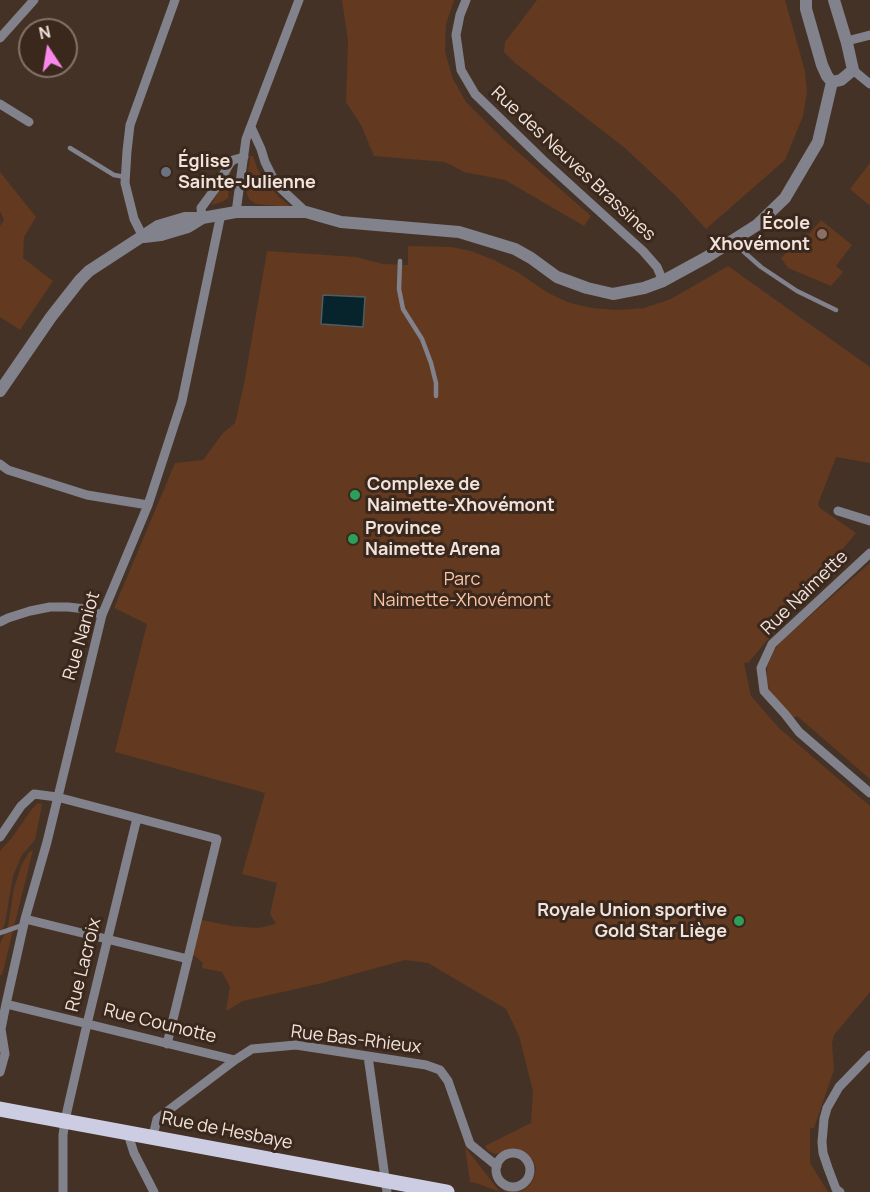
<!DOCTYPE html>
<meta charset="utf-8">
<style>
body{margin:0}
#map{position:relative;width:870px;height:1192px;overflow:hidden;background:#453227;font-family:Manrope,sans-serif}
canvas{display:block}
.north{position:absolute;left:18px;top:18px;width:60px;height:60px;box-sizing:border-box;background:#3b281d;border:2px solid #837369;border-radius:50%;rotate:348deg;font-size:16px;font-weight:700;line-height:24px;text-align:center;color:#f0e3dc}
.north::after{content:'';display:block;margin:auto;width:21px;height:27px;background:#f888ea;clip-path:polygon(50% 0,100% 100%,50% 72%,0 100%)}
</style>
<div id="map">
<canvas width="870" height="1192"></canvas>
<div class="north">N</div>
</div>
<script>
const c = document.querySelector('canvas').getContext('2d');
c.lineJoin = 'round';
function fill(path, color) {
  c.fillStyle = color;
  c.fill(path, 'evenodd');
}
function poly(rows) {
  const path = new Path2D();
  for (const r of rows) {
    if (r.length === 3) {
      path.moveTo(r[0] + r[2], r[1]);
      path.arc(r[0], r[1], r[2], 0, 2 * Math.PI);
      continue;
    }
    path.moveTo(r[0], r[1]);
    for (let i = 2; i < r.length; i += 2) path.lineTo(r[i], r[i + 1]);
  }
  return path;
}
function strokePath(path, color, width, dash) {
  c.strokeStyle = color;
  c.lineWidth = width;
  c.lineCap = dash ? 'butt' : 'round';
  c.setLineDash(dash || []);
  c.stroke(path);
}
function label(font, color, halo, rows, align = 'center') {
  c.font = font + ' Manrope,sans-serif';
  c.lineWidth = 6;
  c.setLineDash([]);
  c.textBaseline = 'middle';
  c.strokeStyle = halo;
  c.fillStyle = color;
  for (const [text, x, y, turn = 0] of rows) {
    c.save();
    c.translate(x, y);
    c.rotate((+turn || 0) * Math.PI / 180);
    c.textAlign = isNaN(turn) ? turn : align;
    if (halo) c.strokeText(text, 0, 0);
    c.fillText(text, 0, 0);
    c.restore();
  }
}
fill(poly([
 [342,0,454,0,446,24,445,52,453,79,466,102,503,139,591,216,584,226,505,180,464,172,445,162,374,156,361,125,346,102,348,41],
 [537,0,785,0,805,71,807,92,803,116,785,160,706,229,675,195,625,148,515,63,504,52,505,42],
 [250,156,253,156,257,168,266,183,279,197,290,206,290,207,256,204,249,199,246,191],
 [870,163,870,204,869,205,850,189],
 [231,170,228,198,222,202,211,205],
 [0,172,36,217,24,237,23,258,53,281,20,330,0,317,0,226,4,220,0,211],
 [821,220,852,245,836,266,843,272,831,286,788,268,781,258,792,247,795,250,801,244,798,241,807,233,809,234],
 [408,246,451,247,471,251,494,260,519,273,548,293,570,303,592,308,617,310,644,308,671,299,728,266,870,367,870,463,836,457,818,504,820,508,856,533,749,662,744,663,751,696,779,728,870,806,870,992,834,1035,832,1043,834,1070,814,1128,810,1128,810,1163,828,1192,505,1192,500,1187,512,1191,522,1191,530,1185,534,1177,536,1168,533,1160,527,1154,518,1151,495,1154,488,1151,485,1146,531,1123,533,1091,519,1036,506,1009,428,963,405,960,322,983,243,1001,226,1011,230,987,222,972,202,968,203,963,192,954,202,920,231,926,258,928,276,924,270,914,277,883,242,874,265,793,115,752,147,624,114,608,175,463,203,460,223,433,235,423,244,384,267,251,356,257,383,264,408,265],
 [870,563,870,779,797,716,793,718,776,700,769,689,767,680,767,666,772,654,779,643],
 [41,803,42,805,35,840,22,855,13,876,5,923,0,936,0,851,11,839,32,809,37,804],
 [33,850,2,975,0,975,0,944,8,926,14,888,21,866,29,852],
 [465,1147,500,1192,479,1184,470,1182]
]), '#63391f');
const water = poly([
 [323,295,365,297,363,327,321,324,323,295]
]);
fill(water, '#07242d');
strokePath(water, '#4d5d62', 1.5);
strokePath(poly([
 [70,148,114,175,125,177],
 [735,239,744,252,761,267,797,291,836,310],
 [400,261,399,289,403,309,422,339,431,363,436,383,436,396],
 [0,933,23,925]
]), '#82828c', 4.5);
strokePath(poly([
 [466,0,460,15,456,35,461,70,475,94,543,160,643,251,657,267,663,281],
 [0,38,34,0],
 [847,41,870,35],
 [853,70,870,84],
 [0,104,29,122],
 [251,127,261,149,265,162,276,184,306,212],
 [236,212,246,139,299,0],
 [202,218,201,208,215,189,230,163,233,160,244,157],
 [143,237,134,219,125,183,127,151,130,125,175,0],
 [0,464,8,470,87,495,148,505],
 [838,511,870,521],
 [870,553,772,644,761,668,764,691,785,714,799,732,870,793],
 [0,622,8,618,30,611,50,607,68,607,86,609,102,615],
 [0,837,21,806,34,794,57,797,217,839,167,1044],
 [25,919,188,959],
 [6,1004,235,1060],
 [368,1056,387,1192],
 [0,1072,5,1054,1,1029,6,1004,25,919,47,842,102,615,148,505,182,401,221,214],
 [127,1131,134,1153,154,1192],
 [153,1136,157,1119,235,1060,252,1049,296,1045,426,1065,440,1070,448,1081,470,1144,497,1166],
 [513,1170,17],
 [63,1192,63,1135,65,1120,87,1024,137,818],
 [840,1192,836,1189,828,1168,823,1153,822,1142,824,1119,827,1108,839,1087,870,1055]
]), '#82828c', 9);
strokePath(poly([
 [806,0,806,9,822,65,827,76,832,82,841,80,853,70,847,43,834,0],
 [144,237,161,235,188,227,201,219],
 [0,391,51,317,80,280,89,271,158,226,185,218,202,218,236,212,306,212,341,222,459,232,515,249,531,258,557,277,587,288,613,294,644,288,663,281,707,257,735,239,757,225,785,198,818,142,832,82]
]), '#82828c', 12);
strokePath(poly([
 [0,1109,447,1192]
]), '#cccde2', 15);
for (const [x, y, r, color] of [
 [166,172,6,"#6b7280"],
 [822,234,6,"#8d6e63"],
 [355,495,6,"#2e9e5b"],
 [353,539,6,"#2e9e5b"],
 [739,921,6,"#2e9e5b"]
]) {
  const dot = new Path2D();
  dot.arc(x, y, r, 0, 2 * Math.PI);
  c.fillStyle = color;
  c.fill(dot);
  strokePath(dot, '#3b281d', 2);
}
label('bold 18px', '#f0e3dc', '#3b281d', [
 ["Église",178,162],
 ["Sainte-Julienne",178,183],
 ["École",810,224,"right"],
 ["Xhovémont",810,245,"right"],
 ["Complexe de",367,485],
 ["Naimette-Xhovémont",367,506],
 ["Province",365,529],
 ["Naimette Arena",365,550],
 ["Royale Union sportive",727,911,"right"],
 ["Gold Star Liège",727,932,"right"]
], 'left');
label('18px', '#f0e3dc', '#3b281d', [
 ["Rue des Neuves Brassines",573,164,43],
 ["Rue Naimette",805,593,-44],
 ["Rue Naniot",82,636,-74],
 ["Rue Lacroix",84,965,-76],
 ["Rue Counotte",160,1024,14],
 ["Rue Bas-Rhieux",356,1040,7],
 ["Rue de Hesbaye",227,1131,11]
]);
label('18px', '#fcc5a6', '#3b281d', [
 ["Parc",462,580],
 ["Naimette-Xhovémont",462,601]
]);
</script>
